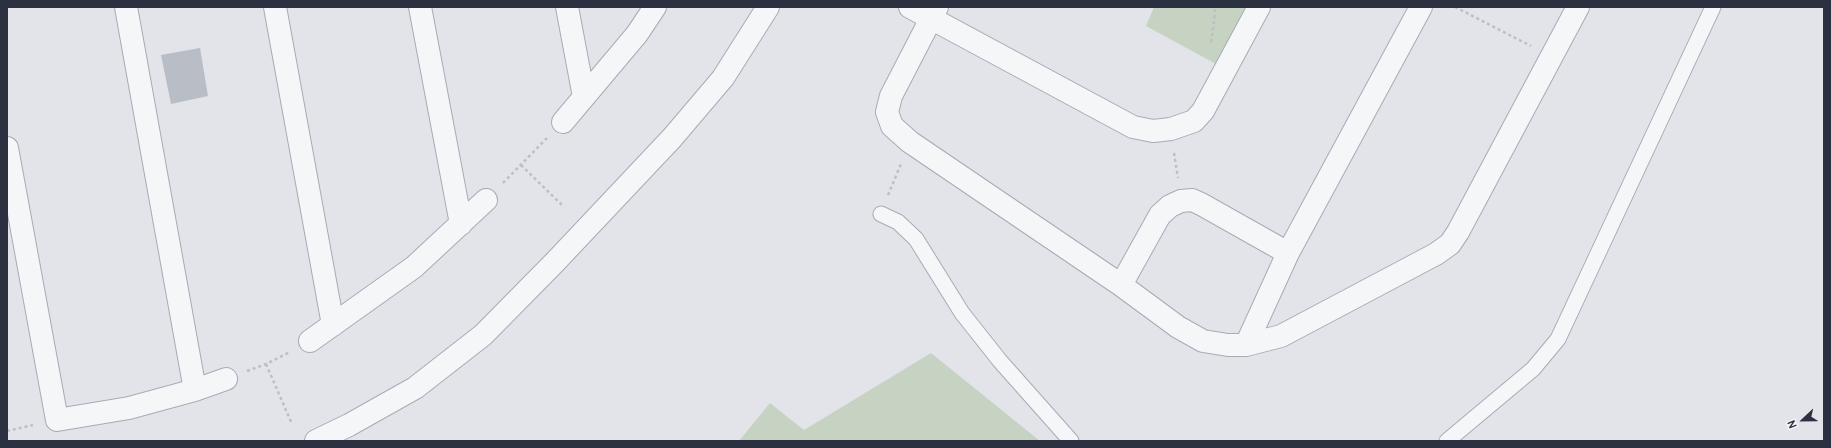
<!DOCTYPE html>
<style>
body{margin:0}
#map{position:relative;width:1831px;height:448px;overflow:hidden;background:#e2e4ea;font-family:Cabin,sans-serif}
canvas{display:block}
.frame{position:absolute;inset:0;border:8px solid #2b3141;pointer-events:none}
.north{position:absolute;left:1783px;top:400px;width:40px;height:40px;-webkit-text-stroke:3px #f2f4f7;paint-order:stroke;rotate:248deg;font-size:11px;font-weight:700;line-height:16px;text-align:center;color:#2b3141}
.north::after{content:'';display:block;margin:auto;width:14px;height:18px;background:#2b3141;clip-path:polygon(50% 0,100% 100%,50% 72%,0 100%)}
</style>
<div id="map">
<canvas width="1831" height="448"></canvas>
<div class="frame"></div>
<div class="north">N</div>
</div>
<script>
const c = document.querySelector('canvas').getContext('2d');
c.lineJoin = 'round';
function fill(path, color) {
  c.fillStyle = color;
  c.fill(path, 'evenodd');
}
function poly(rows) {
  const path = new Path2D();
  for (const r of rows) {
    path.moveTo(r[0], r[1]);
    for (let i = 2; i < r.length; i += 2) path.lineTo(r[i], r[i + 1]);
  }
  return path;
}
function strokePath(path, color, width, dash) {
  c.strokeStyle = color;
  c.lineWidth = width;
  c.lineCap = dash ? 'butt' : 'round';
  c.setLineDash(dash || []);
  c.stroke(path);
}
fill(poly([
 [1154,7,1246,7,1216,64,1146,26],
 [931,353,1040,441,739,441,770,403,804,430]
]), '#c6d3c3');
fill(poly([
 [200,48,208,96,171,104,161,55]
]), '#b9bdc6');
const service = poly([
 [881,214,898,222,916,239,962,313,1000,361,1071,441],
 [1447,441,1533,369,1558,339,1713,7]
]);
const minor = poly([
 [126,7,195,390],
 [275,7,333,325],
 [420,7,461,224],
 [567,7,584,97],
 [910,7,1133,127,1153,131,1171,129,1194,121,1203,111,1259,7],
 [937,7,891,96,887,112,892,126,910,142,1121,285,1178,327,1203,341,1228,345,1246,345,1281,336,1436,254,1450,244,1458,232,1578,7],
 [563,122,637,34,655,7],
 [7,148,57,420,129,408,195,390,226,379],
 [1121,285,1160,215,1170,206,1181,201,1192,200,1201,204,1288,253],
 [310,341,414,267,486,200],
 [1246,345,1288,253,1421,7]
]);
const tertiary = poly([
 [316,441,349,425,415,388,483,335,555,262,672,138,723,78,768,7]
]);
strokePath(service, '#a7abb4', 17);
strokePath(minor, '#a7abb4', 24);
strokePath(tertiary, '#a7abb4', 24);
strokePath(poly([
 [1455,7,1531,46],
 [1211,42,1215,14,1215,7],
 [1174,153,1178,178],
 [521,165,564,207],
 [503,183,547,138],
 [888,195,901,164],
 [266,364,292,424],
 [247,371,266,364,290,352],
 [7,431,33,425]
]), '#bcbfc5', 2.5, [3, 3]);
strokePath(service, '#f5f6f8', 15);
strokePath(minor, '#f5f6f8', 22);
strokePath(tertiary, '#f5f6f8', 22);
</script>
